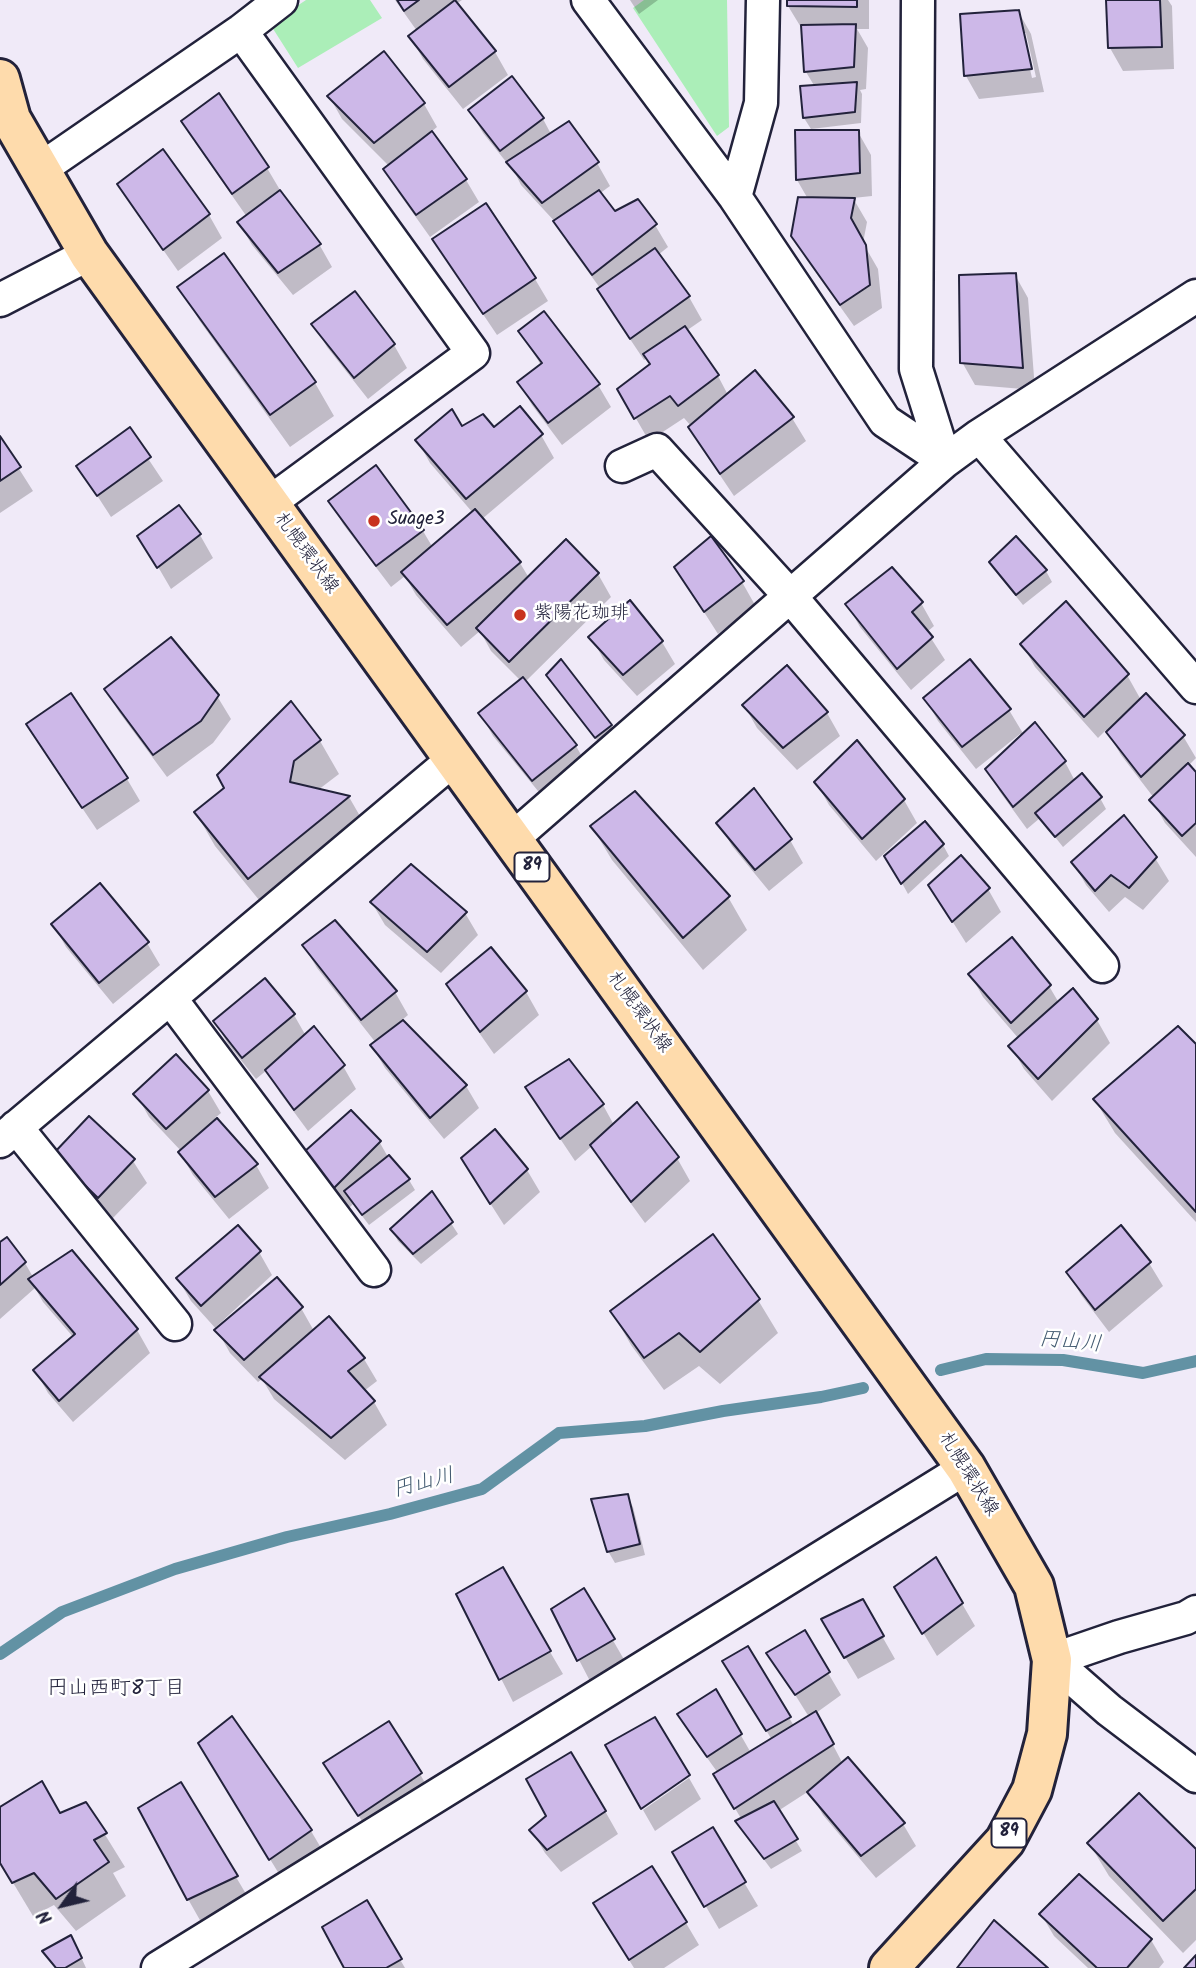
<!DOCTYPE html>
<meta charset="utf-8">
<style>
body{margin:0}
#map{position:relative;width:1196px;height:1968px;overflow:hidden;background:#f0eaf8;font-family:Kalam,sans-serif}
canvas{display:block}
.north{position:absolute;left:28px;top:1870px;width:70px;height:70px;-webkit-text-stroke:5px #fff;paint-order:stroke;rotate:236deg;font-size:19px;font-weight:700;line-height:28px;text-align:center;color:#22223b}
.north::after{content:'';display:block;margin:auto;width:24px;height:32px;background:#22223b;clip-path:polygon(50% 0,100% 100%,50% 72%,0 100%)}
</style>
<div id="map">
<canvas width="1196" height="1968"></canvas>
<div class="north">N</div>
</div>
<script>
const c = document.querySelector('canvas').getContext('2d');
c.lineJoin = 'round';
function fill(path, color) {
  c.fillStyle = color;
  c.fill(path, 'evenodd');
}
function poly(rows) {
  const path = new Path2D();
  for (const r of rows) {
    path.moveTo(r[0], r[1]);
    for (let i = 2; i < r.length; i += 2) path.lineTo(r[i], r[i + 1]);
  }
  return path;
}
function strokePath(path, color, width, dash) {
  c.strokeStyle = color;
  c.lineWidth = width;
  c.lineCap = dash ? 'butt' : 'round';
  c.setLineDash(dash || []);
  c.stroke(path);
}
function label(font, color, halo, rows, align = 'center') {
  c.font = font + ' Kalam,"Klee One",sans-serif';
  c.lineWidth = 5;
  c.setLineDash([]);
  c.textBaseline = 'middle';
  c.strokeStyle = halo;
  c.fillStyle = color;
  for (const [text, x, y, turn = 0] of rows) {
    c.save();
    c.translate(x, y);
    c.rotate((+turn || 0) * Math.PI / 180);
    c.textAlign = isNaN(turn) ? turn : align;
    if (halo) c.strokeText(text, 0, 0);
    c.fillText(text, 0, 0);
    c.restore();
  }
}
fill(poly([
 [306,0,370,0,382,18,298,68,270,24],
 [644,0,727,0,729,127,717,136,633,8]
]), '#abeeb8');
fill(poly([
 [395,0,462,0,456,4,495,52,508,75,463,109,423,59,410,36,417,31],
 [630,0,658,0,639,14],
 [788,0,869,0,869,29,857,29,868,48,866,89,860,90,862,94,861,123,811,129,804,118,802,88,815,87,806,72,802,29,788,6],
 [1108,0,1168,0,1172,6,1174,69,1123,71,1110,48],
 [1018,11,1031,34,1044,92,979,99,966,76,962,16],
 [1022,33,1026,33,1036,77,1032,78],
 [384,54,424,104,437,127,431,132,466,180,479,202,430,237,398,192,385,169,389,166,342,119,329,96],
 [512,78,543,119,551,134,597,163,610,186,599,194,614,214,655,225,668,247,658,255,689,297,702,320,686,331,718,376,728,395,755,373,792,418,806,441,734,496,703,450,691,426,684,418,649,441,619,389,652,365,648,358,644,360,612,312,600,288,568,244,557,224,521,185,515,173,483,133,470,111],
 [183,121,267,168,280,190,279,192,319,244,332,267,293,295,252,245,239,223,247,217,196,144],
 [797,132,858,132,871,155,872,196,853,198,867,222,863,243,878,269,882,308,854,326,806,259,793,235,808,199,797,180],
 [163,151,209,215,222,238,178,271,133,207,120,185],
 [435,240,535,279,548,301,497,335,448,262],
 [1015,275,1028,298,1035,390,975,385,962,362],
 [180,287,315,383,334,416,290,447,199,320],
 [355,294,394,345,407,368,368,399,327,347,314,325],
 [520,332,598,385,611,407,562,445,532,405,519,383,541,365],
 [461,429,541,435,554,458,482,519,520,563,529,578,566,542,598,574,611,597,525,682,576,746,589,769,547,802,493,736,480,713,521,681,491,651,480,631,461,647,416,595,405,576,391,587,343,524,330,501,423,531,433,548,473,513,430,463,417,440],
 [129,430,163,481,111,517,78,466],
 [0,439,33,491,0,513],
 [178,507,200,535,213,558,171,589,140,536],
 [1016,539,1046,571,1052,582,1023,605,997,573,991,562],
 [742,582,755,605,718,634,690,590],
 [921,603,934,626,927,632,945,660,911,690,860,627,847,604],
 [591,637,662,642,675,664,637,696,604,660],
 [1022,644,1127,675,1141,700,1183,736,1196,758,1188,766,1196,775,1196,857,1165,823,1152,800,1154,798,1121,755,1106,730,1098,738,1035,667],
 [561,662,611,726,617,737,603,748,555,686,548,675],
 [787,668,827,713,840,736,797,770,757,728,744,705],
 [106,690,217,696,231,719,213,743,167,777,119,712],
 [925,698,1009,710,1024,735,1034,724,1065,762,1075,781,1100,798,1106,809,1063,847,1040,818,1027,829,1000,792,987,769,1022,736,1020,734,976,769,938,721],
 [320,741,339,774,318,790,349,797,368,830,268,911,215,846,196,813],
 [41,747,127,779,140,801,97,830],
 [816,782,904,800,917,823,876,861,829,805],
 [719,823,790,840,803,863,769,891,732,846],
 [592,827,728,897,747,930,703,970,612,860],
 [943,845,949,856,908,894,887,856],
 [1155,858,1169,881,1143,910,1125,897,1109,912,1086,885,1073,862],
 [988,889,1001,912,966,943,944,908],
 [372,903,465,913,478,935,441,973,385,925],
 [335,922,395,992,408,1015,402,1020,466,1086,479,1108,444,1139,385,1068,372,1046,376,1043,317,968,304,946],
 [53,924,147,943,160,965,113,1004,66,947],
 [970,974,1049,986,1059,1003,1072,990,1097,1020,1110,1043,1052,1101,1024,1069,1011,1046,1019,1039,983,997],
 [448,985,526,992,539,1015,494,1054,461,1007],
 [294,1015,306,1036,343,1066,356,1089,308,1131,280,1093,267,1070,256,1079,228,1044,215,1022],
 [1196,1047,1196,1222,1115,1133,1095,1100],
 [208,1091,221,1113,215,1118,256,1165,269,1188,229,1219,193,1175,180,1153,182,1152,149,1117,136,1094],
 [603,1105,614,1125,677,1158,690,1181,645,1223,605,1168,592,1146,575,1161,541,1110],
 [351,1113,380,1143,388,1157,409,1180,415,1190,369,1225,353,1204,347,1210,319,1175],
 [133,1161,147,1183,112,1219,68,1177],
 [527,1170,540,1192,504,1225,476,1181],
 [432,1194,458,1234,421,1264,398,1241,392,1230],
 [0,1244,25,1263,33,1277,72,1252,137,1330,150,1353,73,1422,48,1393,35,1370,74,1338,43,1302,35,1288,0,1319],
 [259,1252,272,1275,216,1327,218,1329,301,1308,314,1331,364,1359,377,1381,364,1391,374,1402,387,1425,345,1460,274,1399,262,1379,258,1382,230,1353,217,1330,191,1301,178,1279],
 [1149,1263,1163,1286,1109,1332,1081,1295,1068,1272],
 [758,1300,778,1333,720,1384,699,1366,664,1390,631,1345,612,1312],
 [627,1496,633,1507,645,1555,615,1563,608,1551],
 [936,1559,975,1626,937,1656,896,1587],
 [502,1570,563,1674,513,1702,458,1594],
 [584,1590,626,1663,591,1683,553,1610],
 [862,1601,895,1659,858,1679,823,1620],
 [804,1632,841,1695,816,1713,843,1764,903,1824,916,1846,876,1878,823,1815,809,1791,778,1811,802,1851,771,1869,744,1833,738,1822,742,1820,715,1775,718,1773,692,1737,679,1715,716,1692,751,1753,772,1740,738,1684,747,1648,794,1726,809,1717,769,1653],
 [325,1764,420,1774,433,1797,373,1838],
 [213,1766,311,1831,324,1853,284,1882],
 [689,1778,701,1799,655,1831,643,1810],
 [86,1804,125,1867,113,1873,126,1896,76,1931,54,1905,33,1916,0,1861,0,1809,60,1815],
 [605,1811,618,1834,561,1872,545,1853,532,1831],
 [713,1830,758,1906,719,1929,675,1853],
 [1089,1843,1196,1852,1196,1940,1183,1953,1109,1876],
 [236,1877,249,1899,201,1922,188,1899],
 [366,1902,405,1968,345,1968],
 [1041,1914,1151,1940,1164,1962,1159,1968,1088,1968,1054,1936],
 [686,1923,699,1945,664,1968,634,1968,608,1926],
 [77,1948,86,1968,55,1968,45,1952]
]), '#0003');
strokePath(poly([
 [941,1370,986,1359,1063,1360,1143,1373,1196,1361],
 [0,1654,62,1612,175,1569,287,1537,390,1514,482,1489,559,1433,645,1426,723,1411,821,1397,863,1388]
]), '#6292a4', 12);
const building = poly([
 [397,0,419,0,404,11,397,0],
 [455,0,496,51,449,87,408,36,455,0],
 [787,0,857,0,857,7,787,6,787,0],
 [1106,0,1160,0,1162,47,1108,48,1106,0],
 [1019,10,1032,69,964,76,960,14,1019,10],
 [856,24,854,67,804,72,801,25,856,24],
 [384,51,425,103,374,143,327,96,384,51],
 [512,76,544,118,500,151,468,110,512,76],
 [857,82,855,112,803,118,800,86,857,82],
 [219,93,269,167,232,194,181,121,219,93],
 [569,121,599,162,542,203,506,162,569,121],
 [795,130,859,130,860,173,796,180,795,130],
 [432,131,467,179,416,215,383,169,432,131],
 [163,149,210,214,163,250,117,184,163,149],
 [280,190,321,244,278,273,237,222,280,190],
 [599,190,615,211,638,199,657,224,592,275,553,221,599,190],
 [798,197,855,198,851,218,866,245,870,285,840,305,791,236,798,197],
 [486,203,536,278,483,314,432,239,486,203],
 [655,248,690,296,630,339,597,289,655,248],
 [224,253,316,382,270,415,177,287,224,253],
 [1016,273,1023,368,960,363,959,275,1016,273],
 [355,291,395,344,354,378,311,324,355,291],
 [544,311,600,384,548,423,517,382,542,363,518,331,544,311],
 [685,326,719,375,678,406,670,396,634,419,617,389,650,364,643,354,685,326],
 [755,370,794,417,720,474,688,427,755,370],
 [520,406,543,434,466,499,415,440,452,409,462,426,483,414,494,427,520,406],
 [130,427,151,457,97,496,76,466,130,427],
 [0,436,21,467,0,481,0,436],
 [376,465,424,530,376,566,328,501,376,465],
 [179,505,201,534,157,568,137,536,179,505],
 [475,509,521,562,447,625,401,572,475,509],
 [711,536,744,581,704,612,674,567,711,536],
 [1016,536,1047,570,1016,595,989,562,1016,536],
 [566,539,599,573,509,662,476,628,566,539],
 [892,567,923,602,912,612,933,637,897,669,845,604,892,567],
 [630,600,663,641,623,675,588,637,630,600],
 [1066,601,1129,674,1084,717,1020,644,1066,601],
 [171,637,219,695,201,721,153,755,104,689,171,637],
 [561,659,612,725,595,738,546,675,561,659],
 [970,659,1011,709,962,747,923,698,970,659],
 [787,665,828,712,783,748,742,705,787,665],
 [523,677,577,745,532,781,478,713,523,677],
 [71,693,128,778,82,808,26,724,71,693],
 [1146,693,1185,735,1141,777,1106,732,1146,693],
 [291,701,321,740,294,761,290,782,350,796,248,879,194,812,224,788,217,775,291,701],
 [1035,722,1066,761,1013,807,985,769,1035,722],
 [857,740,905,799,862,839,814,782,857,740],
 [1188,763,1196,772,1196,823,1182,836,1149,800,1188,763],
 [1082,773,1102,797,1055,837,1035,813,1082,773],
 [754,788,792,839,755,870,716,823,754,788],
 [635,791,730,896,683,938,590,826,635,791],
 [1124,815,1157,857,1129,888,1111,875,1095,891,1071,862,1124,815],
 [925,821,944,844,901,884,884,856,925,821],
 [961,855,990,888,952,922,928,885,961,855],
 [411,864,467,912,427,952,370,902,411,864],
 [100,883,149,942,99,983,51,924,100,883],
 [335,920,397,991,361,1020,302,945,335,920],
 [1012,937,1051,985,1011,1023,968,974,1012,937],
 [491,947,527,991,480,1032,446,984,491,947],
 [265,978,295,1014,242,1058,213,1021,265,978],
 [1073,988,1098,1019,1038,1079,1008,1046,1073,988],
 [403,1020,467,1085,430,1118,370,1045,403,1020],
 [314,1026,345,1065,294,1110,265,1070,314,1026],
 [1178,1026,1196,1044,1196,1212,1093,1099,1178,1026],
 [176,1054,209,1090,166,1129,133,1094,176,1054],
 [569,1059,604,1104,560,1139,525,1087,569,1059],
 [637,1102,679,1157,631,1202,590,1145,637,1102],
 [351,1110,381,1141,333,1189,304,1152,351,1110],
 [89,1116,135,1159,98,1198,53,1154,89,1116],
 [217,1118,258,1164,215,1197,178,1152,217,1118],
 [495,1129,528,1169,490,1204,461,1158,495,1129],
 [389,1155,410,1179,362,1215,344,1191,389,1155],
 [432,1191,453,1222,413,1254,390,1229,432,1191],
 [238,1225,261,1251,201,1306,176,1278,238,1225],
 [1121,1225,1151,1262,1095,1310,1066,1272,1121,1225],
 [713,1234,760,1299,700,1352,679,1333,644,1358,610,1311,713,1234],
 [7,1237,26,1262,0,1285,0,1242,7,1237],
 [72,1250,138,1329,59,1401,33,1370,75,1334,28,1279,72,1250],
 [277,1277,303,1307,244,1360,214,1330,277,1277],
 [329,1316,365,1358,348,1371,375,1401,331,1438,259,1377,329,1316],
 [628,1494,640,1544,607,1552,591,1499,628,1494],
 [936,1557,963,1603,922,1634,894,1587,936,1557],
 [503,1567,551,1651,499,1680,456,1594,503,1567],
 [584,1588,615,1639,577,1661,551,1609,584,1588],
 [863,1599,884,1636,844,1658,821,1619,863,1599],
 [805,1630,830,1672,795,1695,766,1653,805,1630],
 [748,1646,791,1717,766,1731,722,1661,748,1646],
 [716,1689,742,1734,707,1757,677,1714,716,1689],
 [816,1711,834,1744,734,1809,713,1774,816,1711],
 [232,1716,312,1830,269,1860,198,1743,232,1716],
 [655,1717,690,1775,641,1809,605,1745,655,1717],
 [389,1721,422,1773,358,1816,323,1763,389,1721],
 [571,1752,606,1811,547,1850,529,1830,546,1816,526,1779,571,1752],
 [848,1757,905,1823,861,1856,807,1792,848,1757],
 [42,1781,60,1813,86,1802,107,1833,94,1840,109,1862,56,1899,34,1873,12,1883,0,1863,0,1807,42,1781],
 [181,1782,238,1876,187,1900,138,1808,181,1782],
 [1139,1793,1196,1849,1196,1889,1163,1921,1087,1843,1139,1793],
 [774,1801,798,1839,764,1859,735,1821,774,1801],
 [713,1827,746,1882,704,1907,672,1852,713,1827],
 [652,1866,687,1922,629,1960,593,1903,652,1866],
 [1079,1874,1152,1939,1127,1968,1097,1968,1039,1914,1079,1874],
 [367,1900,402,1959,386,1968,344,1968,322,1927,367,1900],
 [994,1920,1048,1968,957,1968,994,1920],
 [71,1935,82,1958,65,1968,56,1968,42,1951,71,1935],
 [1196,1955,1196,1968,1184,1968,1196,1955]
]);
fill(building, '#cdb8e8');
strokePath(building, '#22223b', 2);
const minor = poly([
 [588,0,735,197,885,421,945,461],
 [918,0,916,369,945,461],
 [241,31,473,353,269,503],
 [39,170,241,31,281,0],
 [735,197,761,103,763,0],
 [0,300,89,254],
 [979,436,1196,687],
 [622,466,657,450,790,596,1102,966],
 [512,839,945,461,979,436,1196,296],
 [170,998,374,1270],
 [16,1127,175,1324],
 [0,1141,454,759],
 [1052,1660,1109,1710,1196,1776],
 [1052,1660,1119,1637,1186,1618,1196,1612],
 [158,1968,966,1468]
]);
const primary = poly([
 [0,79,11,119,89,254,966,1468,1034,1586,1052,1660,1047,1734,1032,1790,1005,1841,889,1968]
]);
strokePath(minor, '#22223b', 37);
strokePath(primary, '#22223b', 44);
strokePath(minor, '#fff', 32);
strokePath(primary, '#fedbac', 38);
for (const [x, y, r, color] of [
 [374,521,7,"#c8321e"],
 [520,615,7,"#c8321e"]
]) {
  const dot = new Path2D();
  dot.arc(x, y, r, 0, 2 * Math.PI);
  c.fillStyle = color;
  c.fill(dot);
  strokePath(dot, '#fff', 2.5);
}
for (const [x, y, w] of [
 [532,867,35],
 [1009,1833,35]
]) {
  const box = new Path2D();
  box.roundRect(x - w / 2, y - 14.5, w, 29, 5);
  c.fillStyle = '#fff';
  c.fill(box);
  strokePath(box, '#22223b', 2);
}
label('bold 18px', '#22223b', null, [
 ["89",532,867],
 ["89",1009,1833]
]);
label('19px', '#22223b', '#fff', [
 ["Suage3",388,521],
 ["紫陽花珈琲",534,615]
], 'left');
label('19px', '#22223b', '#fff', [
 ["札幌環状線",305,554,54],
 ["札幌環状線",638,1013,54],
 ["札幌環状線",967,1475,58]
]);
label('italic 21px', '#425a70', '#fff', [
 ["円山川",1070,1344,5],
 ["円山川",424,1485,-15]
]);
label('21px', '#22223b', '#fff', [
 ["円山西町8丁目",116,1690]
]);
</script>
